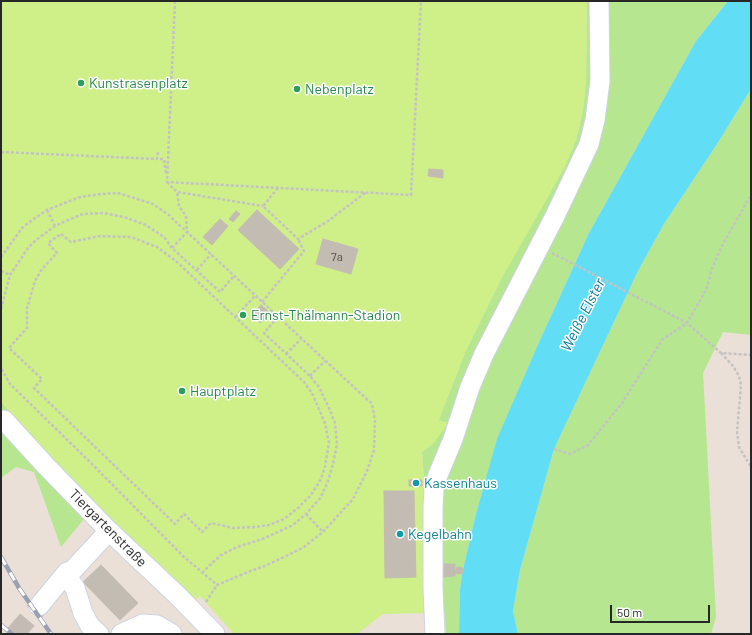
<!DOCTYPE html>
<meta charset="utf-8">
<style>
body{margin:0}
#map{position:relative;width:752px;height:635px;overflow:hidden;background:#ebe0d7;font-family:Barlow,sans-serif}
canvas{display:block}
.frame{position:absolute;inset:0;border:2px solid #272727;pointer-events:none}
.scale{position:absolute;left:610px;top:605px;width:100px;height:18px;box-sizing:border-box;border:2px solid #272727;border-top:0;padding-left:5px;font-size:12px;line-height:14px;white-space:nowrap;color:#272727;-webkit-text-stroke:3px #fff;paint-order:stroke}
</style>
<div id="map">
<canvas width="752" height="635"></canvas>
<div class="frame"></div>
<div class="scale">50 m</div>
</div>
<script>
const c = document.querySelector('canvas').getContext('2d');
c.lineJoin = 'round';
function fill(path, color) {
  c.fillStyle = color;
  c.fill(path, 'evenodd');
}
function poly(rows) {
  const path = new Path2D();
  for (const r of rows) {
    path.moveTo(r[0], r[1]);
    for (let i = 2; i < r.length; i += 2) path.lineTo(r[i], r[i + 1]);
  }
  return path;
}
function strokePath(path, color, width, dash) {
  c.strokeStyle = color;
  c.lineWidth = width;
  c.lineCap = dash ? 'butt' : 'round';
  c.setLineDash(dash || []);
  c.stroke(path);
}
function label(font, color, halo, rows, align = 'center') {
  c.font = font + ' Barlow,sans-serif';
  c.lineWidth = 3;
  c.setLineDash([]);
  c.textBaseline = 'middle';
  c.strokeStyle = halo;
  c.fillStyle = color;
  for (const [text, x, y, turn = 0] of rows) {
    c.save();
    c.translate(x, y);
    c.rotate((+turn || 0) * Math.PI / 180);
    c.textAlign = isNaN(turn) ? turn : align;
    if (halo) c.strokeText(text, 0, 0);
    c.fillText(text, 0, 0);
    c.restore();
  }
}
fill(poly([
 [587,1,728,1,696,41,589,233,540,340,498,439,476,514,462,574,460,590,459,634,446,634,445,614,427,613,426,514,422,452,433,443,448,423,439,421,283,293,576,140,583,110,586,81],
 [751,89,751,335,723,332,703,373,716,617,711,634,518,634,513,611,520,570,554,449,638,271,664,224,717,144],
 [1,401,53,466,93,508,61,547,34,472,16,467,1,478]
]), '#b6e68f');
fill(poly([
 [1,1,587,1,586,81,583,111,576,140,565,167,502,278,466,351,439,420,448,423,433,444,422,452,426,514,427,613,383,614,357,634,234,634,200,596,192,603,53,466,1,401]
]), '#cfef89');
fill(poly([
 [728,1,751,1,751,89,717,144,664,224,638,271,554,449,520,570,513,611,518,634,459,634,460,590,462,574,476,514,497,439,540,340,589,233,696,41]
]), '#61def6');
const building = poly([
 [429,169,443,170,443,178,428,176,429,169],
 [257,210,299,249,280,269,238,230,257,210],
 [236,211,240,214,233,222,229,219,236,211],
 [220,219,228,226,212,245,203,237,220,219],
 [323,239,358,249,351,274,316,264,323,239],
 [261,305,270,313,260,323,252,315,261,305],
 [409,480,422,480,422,486,409,486,409,480],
 [384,491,414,491,416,577,385,578,384,491],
 [442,564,455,564,455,572,457,567,463,568,462,574,455,573,455,576,443,577,442,564],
 [101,565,138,603,120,620,83,582,101,565]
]);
fill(building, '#c2bcb3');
strokePath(building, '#c6bcb1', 1);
strokePath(poly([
 [15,634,39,606]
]), '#c4bbb4', 19, [19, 10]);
const minor = poly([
 [4,420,45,465,109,531,177,595,215,634],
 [66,575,75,588,83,613,90,626,99,634],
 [39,606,67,572,72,571,109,531],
 [121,634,143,624,157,625,172,634],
 [435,634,433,588,433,507,434,489,438,475,453,439,470,387,484,354,555,216,589,144,595,120,600,81,599,1]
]);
strokePath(minor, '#ccd3e2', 21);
strokePath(poly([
 [175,1,167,182,411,195,421,1],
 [1,152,157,159],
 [158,152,157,159,164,159,166,173],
 [167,182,177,192,263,206],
 [278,188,263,206,298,239,328,221,365,193],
 [47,210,55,226],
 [61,234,71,242,100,236,131,237,157,247,177,262,304,382,312,393,325,423,329,443,325,466,321,479,311,495,298,508,284,519,269,525,255,527,233,528,211,523,202,532,184,514,175,524,34,388,42,379,9,348,27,328,27,308,35,281,42,269,57,253,48,243,61,234],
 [172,248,187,232,186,216,179,206,177,192],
 [552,253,687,323,721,353,751,355],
 [1,257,22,228,35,218,47,210,80,197,101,194,118,193,153,204,169,215,179,225,187,232,372,404,375,420,374,450,367,471,353,499,323,532,304,547,288,555,267,565,248,572,217,585,183,556,91,463,10,384,1,368],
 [197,270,211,254],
 [1,271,10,275],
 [262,302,304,251,298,239],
 [1,309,10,275,28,248,36,240,55,226,68,220,83,214,104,213,124,217,146,225,164,237,172,248,220,292,234,276],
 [235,317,255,296],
 [721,353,733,366,739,376,741,385,737,432,739,447,751,467],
 [286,354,301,339],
 [310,376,325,361],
 [554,449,570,454,588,445,622,403,662,340,687,323,706,290,713,266,723,244,751,195],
 [306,514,323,532],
 [202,573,213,562,223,554,237,547,265,538,293,525,306,514,321,497,328,481,333,464,337,444,335,423,329,408,319,387,310,376,264,333,278,317],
 [206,602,217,585]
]), '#c3c3c3', 2.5, [3, 2]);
strokePath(minor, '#fff', 19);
const rail = poly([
 [1,557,19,588,51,634],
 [1,625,12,634]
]);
strokePath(rail, '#9aa0b3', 4.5);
strokePath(rail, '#fff', 3, [9]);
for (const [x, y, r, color] of [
 [81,83,4,"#2e9e5b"],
 [297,89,4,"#2e9e5b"],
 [243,315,4,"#2e9e5b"],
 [182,391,4,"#2e9e5b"],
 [416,483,4,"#0f9aa8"],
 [400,534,4,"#0f9aa8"]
]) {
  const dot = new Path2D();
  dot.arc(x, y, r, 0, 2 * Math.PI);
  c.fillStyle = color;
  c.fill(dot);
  strokePath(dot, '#fff', 1.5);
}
label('12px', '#4e4c4a', null, [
 ["7a",337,257]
]);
label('14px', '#27864d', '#fff', [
 ["Kunstrasenplatz",89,83],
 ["Nebenplatz",305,89],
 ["Ernst-Thälmann-Stadion",251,315],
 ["Hauptplatz",190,391]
], 'left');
label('14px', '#0d838f', '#fff', [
 ["Kassenhaus",424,483],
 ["Kegelbahn",408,534]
], 'left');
label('14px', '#272727', '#fff', [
 ["Tiergartenstraße",108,528,45]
]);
label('italic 15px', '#04799e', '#fff', [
 ["Weiße Elster",583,315,-63]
]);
</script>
